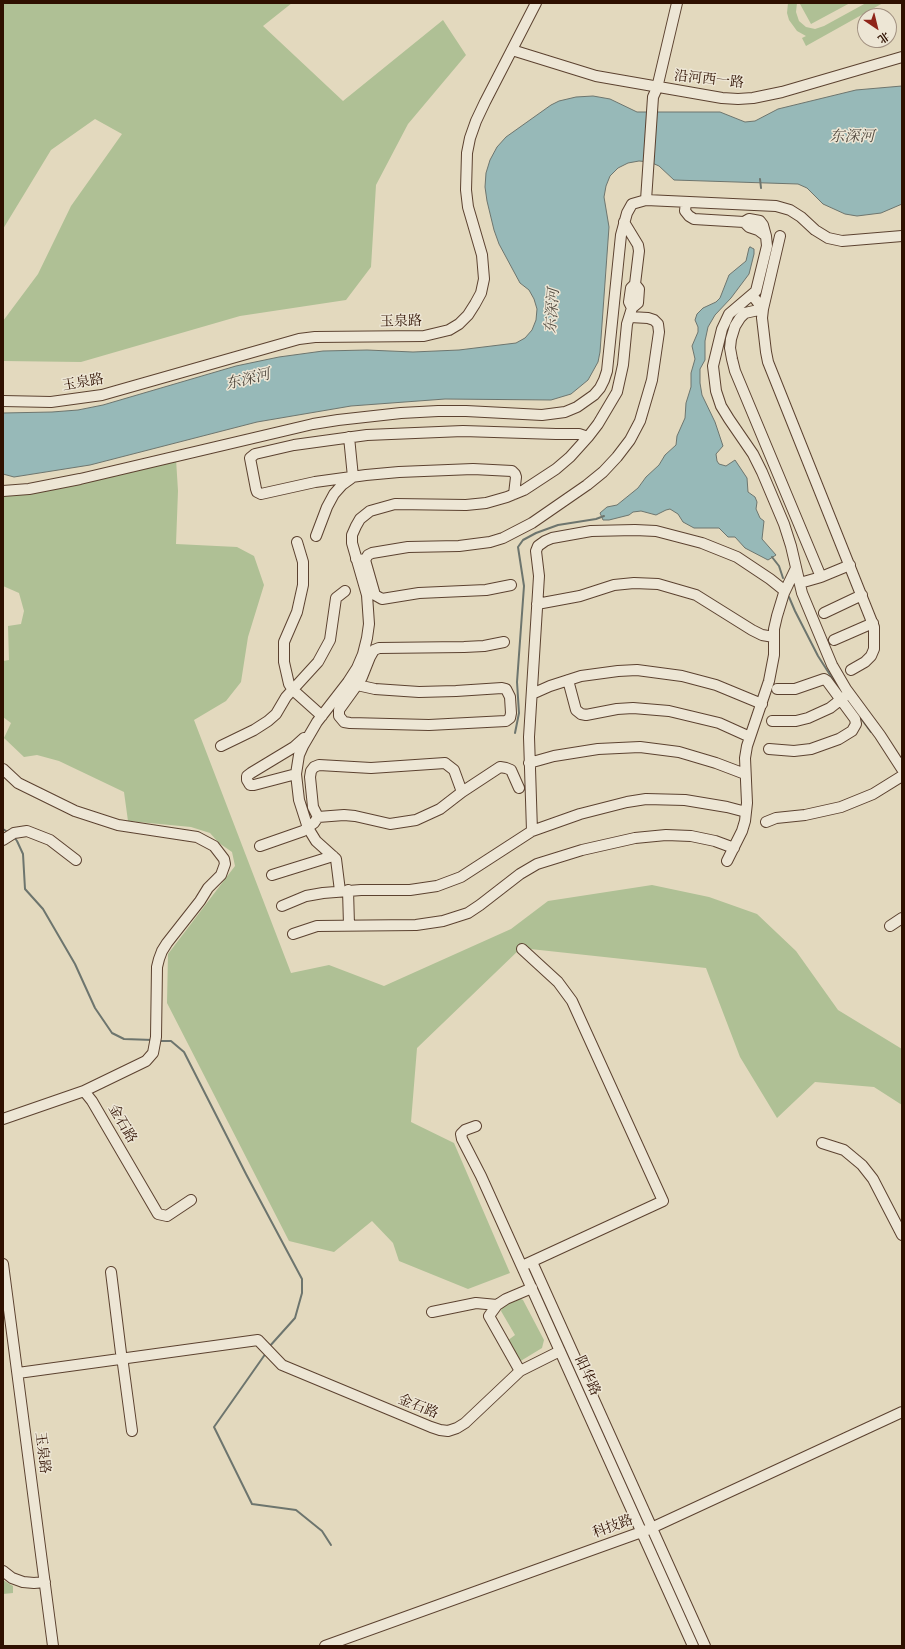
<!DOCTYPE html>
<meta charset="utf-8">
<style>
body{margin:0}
#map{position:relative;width:905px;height:1649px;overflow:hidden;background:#e3d9be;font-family:"IM FELL French Canon","Noto Serif SC",serif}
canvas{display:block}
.frame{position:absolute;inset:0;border:4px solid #2f1000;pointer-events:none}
.north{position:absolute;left:857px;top:8px;width:40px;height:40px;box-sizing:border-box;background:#ede6d5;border:1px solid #a19080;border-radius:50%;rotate:145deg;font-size:11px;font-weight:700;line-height:16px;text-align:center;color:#2f1000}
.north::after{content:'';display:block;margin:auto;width:14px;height:18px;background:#8f2418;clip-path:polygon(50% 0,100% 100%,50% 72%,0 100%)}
</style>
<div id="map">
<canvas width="905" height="1649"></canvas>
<div class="frame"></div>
<div class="north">北</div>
</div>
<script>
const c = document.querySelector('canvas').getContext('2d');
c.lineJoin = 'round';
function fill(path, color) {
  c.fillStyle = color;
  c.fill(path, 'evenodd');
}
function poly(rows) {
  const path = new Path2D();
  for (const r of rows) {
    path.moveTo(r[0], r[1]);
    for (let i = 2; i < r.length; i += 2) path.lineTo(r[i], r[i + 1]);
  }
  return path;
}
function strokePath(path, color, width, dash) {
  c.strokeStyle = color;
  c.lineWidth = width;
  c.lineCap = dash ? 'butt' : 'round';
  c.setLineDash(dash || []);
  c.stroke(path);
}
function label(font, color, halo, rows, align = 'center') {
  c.font = font + ' "IM FELL French Canon","Noto Serif SC",serif';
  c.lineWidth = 3;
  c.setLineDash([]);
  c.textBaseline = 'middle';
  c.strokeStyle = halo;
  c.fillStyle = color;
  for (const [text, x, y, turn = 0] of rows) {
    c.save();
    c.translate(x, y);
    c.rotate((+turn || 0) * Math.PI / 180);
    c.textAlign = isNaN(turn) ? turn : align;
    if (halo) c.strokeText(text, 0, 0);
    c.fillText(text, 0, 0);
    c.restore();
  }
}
fill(poly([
 [3,3,292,3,263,26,343,101,443,20,466,55,408,124,376,185,371,267,346,300,240,316,81,362,3,361,3,321,38,274,71,206,122,134,95,119,51,150,3,229],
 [788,3,797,3,796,12,799,21,806,27,815,29,824,26,866,3,883,3,806,46,802,38,806,36,797,31,789,20,787,13],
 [803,3,850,3,811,24,800,4],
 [176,459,178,491,176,544,237,547,254,556,264,585,248,637,241,682,226,701,194,720,291,973,329,965,384,986,511,929,548,901,652,885,709,897,757,914,796,951,838,1010,902,1049,902,1105,874,1087,815,1082,777,1118,740,1057,706,968,521,948,417,1048,411,1122,454,1143,510,1273,468,1289,399,1261,393,1243,372,1221,334,1252,289,1241,167,1003,168,954,235,866,232,852,219,843,210,833,191,827,128,821,124,792,59,761,37,755,24,757,4,738,11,723,3,717,3,661,9,660,8,626,21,624,24,611,19,593,3,586,3,493],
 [518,1297,523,1300,544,1340,542,1348,519,1362,507,1341,515,1335,501,1311,503,1305],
 [3,1580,13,1586,13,1593,3,1594]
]), '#afc095');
const water = poly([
 [902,86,902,204,881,213,857,216,845,214,823,204,807,188,798,184,674,180,659,166,650,162,639,161,628,163,618,168,610,176,606,186,604,197,609,227,600,352,598,362,588,380,571,394,551,400,445,399,351,406,257,422,90,465,14,477,3,474,3,413,52,412,78,410,103,405,236,366,279,357,323,351,367,350,413,352,459,350,516,343,525,338,532,330,536,320,537,309,534,299,529,290,520,283,499,244,494,230,487,201,485,187,486,173,490,160,497,147,506,137,551,105,559,101,576,97,593,96,610,99,637,112,720,112,745,122,755,121,778,109,856,90,902,86],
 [750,247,754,249,754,254,749,274,731,298,715,315,708,327,705,341,705,360,700,369,700,383,702,395,715,422,723,446,716,454,717,461,719,464,726,466,735,460,747,478,748,492,755,497,757,502,756,509,760,518,764,521,762,539,776,555,768,560,745,548,735,537,728,537,719,528,694,528,683,522,678,514,670,509,666,510,656,515,641,511,633,512,629,515,609,520,603,520,600,513,607,507,617,505,638,488,646,477,659,465,665,455,676,445,677,436,685,418,686,403,691,387,691,373,695,359,692,346,698,332,698,327,695,320,697,314,703,308,716,302,720,298,729,275,746,261,749,248,750,247]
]);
fill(water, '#97b9b8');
strokePath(water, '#6d756e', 1);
strokePath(poly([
 [760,179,761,188],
 [772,557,779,566,783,578],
 [789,597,795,611,818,656,841,692],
 [849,702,871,732],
 [515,733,519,713,517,682,524,586,518,547,523,540,536,533,558,525,596,519,604,516],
 [3,829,9,833],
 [14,837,17,841,23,854,25,889,43,909,75,964,95,1008,112,1033,124,1039,153,1040],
 [159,1041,171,1041,184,1052,246,1174,302,1279,302,1293,295,1318,269,1347],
 [266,1353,214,1427,252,1504,296,1510,322,1531,331,1545]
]), '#6d756e', 2);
const minor = poly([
 [512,50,596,76,722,98,738,99,753,98,782,92,902,57],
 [646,200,653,97,657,88,677,3],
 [686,202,685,211,689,216,694,219,744,222,749,219,760,221,763,225,766,236,758,230,749,227,744,222],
 [624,222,638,245,639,251,635,284,631,288,629,302,632,308,638,303,639,289,635,284],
 [766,236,767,246,756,291,729,314,722,329,713,366,716,391,721,406,729,419,753,454,762,472,784,524,791,546,802,593,832,665,846,689,880,735,902,769],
 [780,236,763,309,762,318,766,352,768,362,874,627,874,649,871,656,865,662,851,670],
 [752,295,763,309,745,313,740,318,735,326,731,339,730,348,732,359,735,371,821,577],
 [3,401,51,402,102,395,299,339,315,337,424,336,449,330,459,324,468,315,475,304,481,293,484,279,482,255,468,207,466,190,467,153,470,138,476,121,485,102,536,3],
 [3,491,29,489,80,479,313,424,338,420,401,413,438,411,466,411,542,415,565,412,577,407,594,395,600,388,604,380,607,371,621,235,627,213,632,204,646,200,776,206,790,210,801,217,815,230,828,238,842,241,902,236],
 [514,494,516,477,515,474,512,471,473,469,399,472,366,475,315,482,261,494,257,492,256,489,250,458,255,454,294,445,367,435,463,431,556,434,579,434,588,437],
 [316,536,327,507,334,494,342,485,353,477,349,437],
 [297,542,303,562,303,585,297,612,284,642,284,662,289,684,293,690,322,716],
 [356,559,365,560,368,555,372,553,408,547,459,546,490,542,503,538,532,523,587,485,603,472,617,457,630,440,640,421,652,380,659,332,658,324,654,320,648,318,630,317],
 [365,560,375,595,382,599,419,593,486,590,511,585],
 [800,583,821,577,850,565],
 [537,604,580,596,614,585,634,583,658,584,696,595,752,630,762,635,774,637],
 [824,613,862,595],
 [834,640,873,623],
 [568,680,576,710,581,714,586,715,617,709,633,708,669,711,719,723,750,737],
 [348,682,357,685,375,689,419,692,456,691,502,688,506,689,510,697,511,713,510,718,506,721,429,725,350,723,344,722,339,716,339,710,357,685,362,677,370,657,374,650,379,648,464,647,484,646,504,642],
 [532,694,550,686,581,676,618,671,637,670,682,676,716,685,762,704],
 [772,721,796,721,808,718,830,708,844,697],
 [221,746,254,730,268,721,276,714,286,697,318,662,330,640,336,598,345,591],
 [769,749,794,751,811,749,839,739,852,731,856,724,855,719,827,681,824,679,795,689,777,689],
 [529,763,554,756,598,749,640,747,679,752,716,763,745,774],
 [3,769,18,783,75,811,118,825,197,837,214,846,224,859,225,864,221,875,208,888,200,901,167,943,162,951,159,959,157,967,156,1037,153,1053,146,1061,84,1091],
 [296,774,254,785,250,785,247,780,247,776,251,773,294,747,304,738],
 [318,817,313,807,310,777,311,771,314,767,319,765,371,768,445,763,454,770,462,792],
 [766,822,776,818,805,815,841,807,873,794,902,776],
 [532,831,529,737,539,576,536,551,538,546,545,541,552,538,591,531,635,530,656,531,702,543,737,557,770,579,785,591],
 [3,840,14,833,27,831,50,840,76,860],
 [260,846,303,831,314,823,318,817,344,815,355,816,390,824,416,820,440,809,462,792,500,767,506,768,511,770,519,788],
 [727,861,742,831,745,821,747,803,745,758,747,746,769,681,774,655,774,629,777,616,784,593,796,568],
 [272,875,333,856],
 [348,890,349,925],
 [340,891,336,859,316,841,308,828,299,800,296,774,299,755,303,746,317,722,348,682,357,668,363,654,367,638,369,624,367,595,352,543,352,535,356,526,360,519,370,511,395,504,466,505,486,503,507,497,524,490,556,469,570,457,588,437,598,424,617,392,623,365,627,324,632,308],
 [282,906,306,896,323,893,361,890,410,890,437,886,461,877,532,831,580,814,627,802,646,799,685,800,727,807,746,812],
 [890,926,902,918],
 [293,934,317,926,416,925,443,921,468,913,480,905,520,874,537,864,582,850,635,838,666,835,691,836,715,841,734,848],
 [522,949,558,982,572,1001,663,1201,522,1266],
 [3,1119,84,1091,92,1101,158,1214,167,1216,191,1200],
 [476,1126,465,1130,461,1134,462,1139,481,1176,693,1646],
 [822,1143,844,1150,862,1165,873,1179,902,1235],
 [532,1262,705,1646],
 [3,1264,53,1646],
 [111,1272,121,1353],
 [432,1312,476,1303,497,1305],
 [123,1364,132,1431],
 [520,1371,489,1316,497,1305,506,1299,532,1288],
 [18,1373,258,1340,282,1365,431,1427,440,1430,448,1431,457,1428,465,1423,520,1371,560,1351],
 [3,1571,12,1578,23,1582,34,1583,45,1582],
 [325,1646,647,1530,902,1412]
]);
strokePath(minor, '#5c4230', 12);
strokePath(minor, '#ede6d5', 10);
label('14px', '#2f1000', '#ede6d5', [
 ["沿河西一路",709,80,6],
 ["玉泉路",401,322,-1],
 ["玉泉路",83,383,-10],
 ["金石路",122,1124,60],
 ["阳华路",587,1376,66],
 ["金石路",418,1407,22],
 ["玉泉路",42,1453,83],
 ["科技路",613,1527,-20]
]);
label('italic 15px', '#534b40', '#ede6d5', [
 ["东深河",852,137],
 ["东深河",553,311,-86],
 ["东深河",248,380,-14]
]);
</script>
